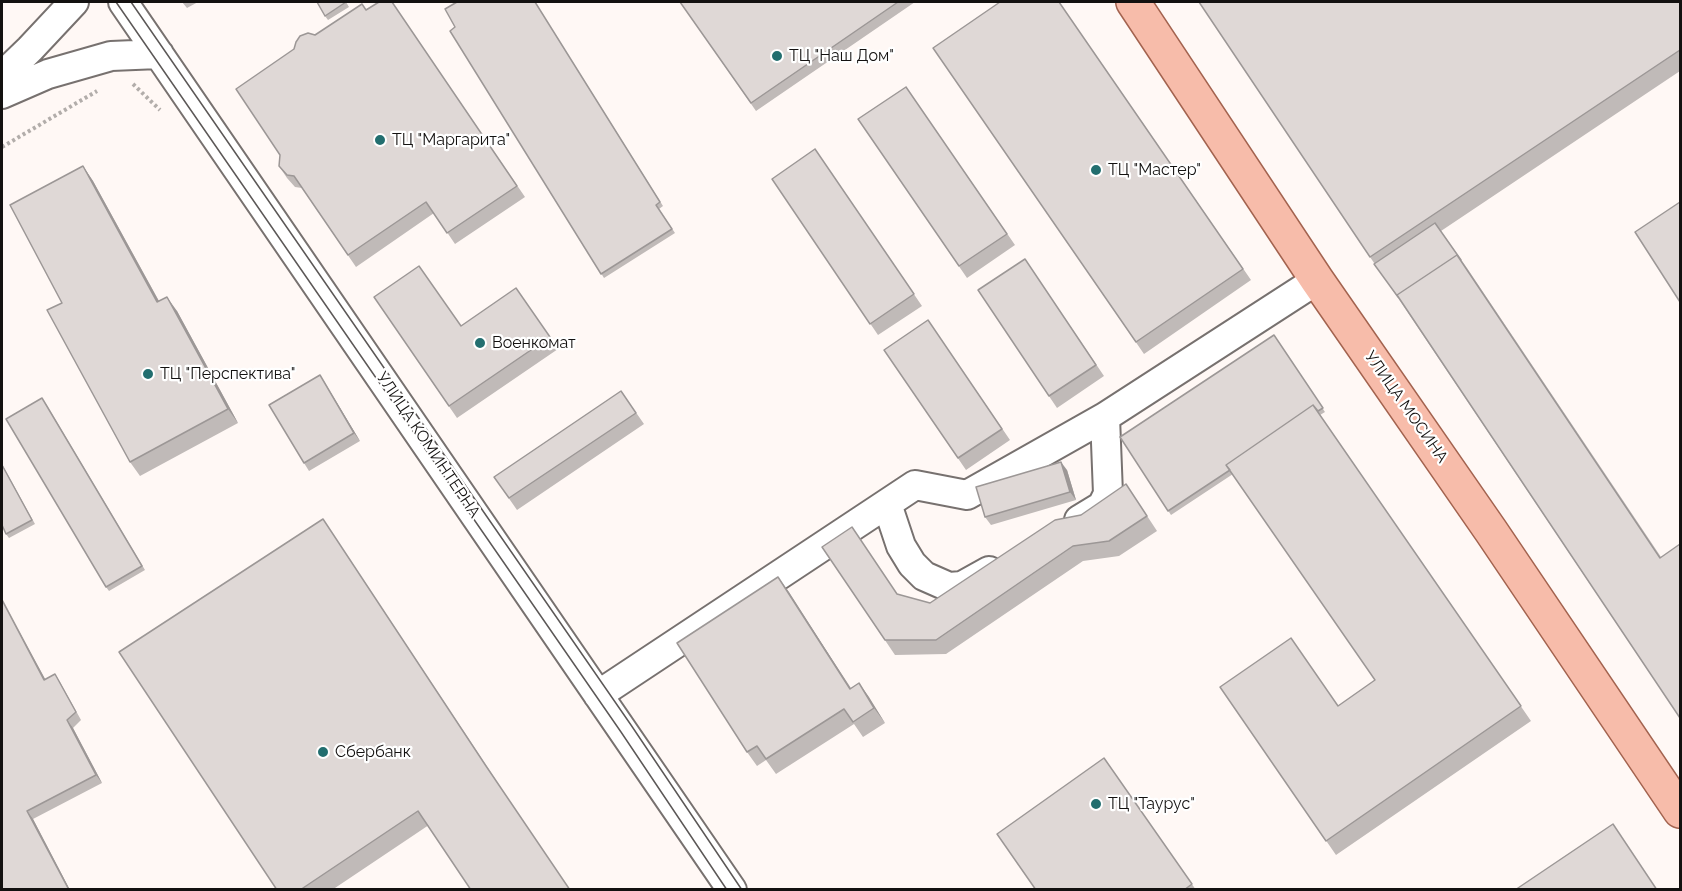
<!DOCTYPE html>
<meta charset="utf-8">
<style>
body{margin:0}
#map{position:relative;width:1682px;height:891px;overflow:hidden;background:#fff8f5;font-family:Raleway,sans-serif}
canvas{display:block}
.frame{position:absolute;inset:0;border:3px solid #131110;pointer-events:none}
</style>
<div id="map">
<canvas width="1682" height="891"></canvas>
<div class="frame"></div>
</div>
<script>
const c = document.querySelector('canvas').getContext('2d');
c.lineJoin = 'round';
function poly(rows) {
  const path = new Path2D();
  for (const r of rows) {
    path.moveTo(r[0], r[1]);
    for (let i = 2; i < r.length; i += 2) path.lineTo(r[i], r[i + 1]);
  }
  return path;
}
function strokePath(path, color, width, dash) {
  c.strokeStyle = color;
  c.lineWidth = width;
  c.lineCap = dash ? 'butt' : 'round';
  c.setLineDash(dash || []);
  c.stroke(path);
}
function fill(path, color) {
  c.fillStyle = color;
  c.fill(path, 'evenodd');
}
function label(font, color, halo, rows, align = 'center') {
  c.font = font + ' Raleway,sans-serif';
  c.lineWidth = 4.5;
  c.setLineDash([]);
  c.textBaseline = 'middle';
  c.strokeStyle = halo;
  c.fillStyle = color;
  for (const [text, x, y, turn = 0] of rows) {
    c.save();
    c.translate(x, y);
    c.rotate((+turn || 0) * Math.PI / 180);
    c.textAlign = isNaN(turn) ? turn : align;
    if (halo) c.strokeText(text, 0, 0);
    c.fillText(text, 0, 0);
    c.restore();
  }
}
const minor = poly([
 [123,2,732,890],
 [2,76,30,49,74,2],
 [2,94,48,74,111,56,159,54],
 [887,504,901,546,912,564,924,576,949,587,962,586,989,571],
 [1079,520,1102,506,1108,494,1105,417],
 [598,695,915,485,967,495,1105,417,1317,280]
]);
const major = poly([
 [1133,2,1317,280,1491,531,1680,811]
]);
strokePath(minor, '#77716f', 32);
strokePath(major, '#a3634f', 36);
strokePath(poly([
 [133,84,160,110],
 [2,147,97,91]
]), '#b2adaa', 4, [3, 3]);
strokePath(minor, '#fff', 28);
strokePath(major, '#f7bcaa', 33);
strokePath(poly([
 [116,2,621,732,727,890],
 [131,2,631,725,742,890]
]), '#5c5857', 1.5);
fill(poly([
 [182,2,198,2,187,8],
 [346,2,349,7,328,20,325,16],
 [392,2,525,197,455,244,434,213,356,267,302,188,295,187,287,178,279,166,294,49,315,35,366,10],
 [535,2,663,206,659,209,675,233,604,278,450,31],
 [680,2,915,2,756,111],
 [1059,2,1251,280,1144,354,933,48],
 [1680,2,1680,71,1441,231,1467,268,1661,557,1680,718,1398,298,1370,257],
 [906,87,1015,245,967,278,858,119],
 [815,149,922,306,878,335,772,179],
 [83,166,93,181,159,301,177,311,238,423,140,476,130,462,62,303],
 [1025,259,1104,376,1057,408,978,290],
 [516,288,558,349,457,418,374,297,461,326],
 [928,320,1010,440,966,470,884,350],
 [1274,335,1325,412,1320,415,1531,721,1336,855,1220,687,1338,706,1375,680,1233,474,1171,515,1120,437],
 [320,375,360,441,309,471,304,463],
 [621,391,644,424,517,510,494,477],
 [45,402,145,570,109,591,106,587],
 [2,464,35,524,9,538,6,534],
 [1067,470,1076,500,991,525,985,517],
 [1136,499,1157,531,1119,556,1083,561,946,654,895,655,822,547,898,595,930,603,1081,515],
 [323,519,496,780,332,890,277,890],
 [778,577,851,688,859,683,885,723,863,737,854,724,776,774,766,760,757,766,747,752],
 [2,598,45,679,55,674,60,682,81,720,73,728,102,783,33,819,70,890,2,890],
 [1104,758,1196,890,1036,890]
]), '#c0bab8');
fill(poly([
 [83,166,93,181,167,316,157,302],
 [167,297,177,311,238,423,228,409],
 [320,375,325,383,360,441,354,433],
 [1061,462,1067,470,1076,500,1070,492],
 [778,577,789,592,860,703,850,689],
 [2,598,2,600,50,688,44,680,2,600],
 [859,683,869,697,885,723,874,708],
 [67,720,73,728,102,783,96,775],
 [27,811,33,819,70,890,69,890]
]), '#9c9796');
const building = poly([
 [317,2,346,2,325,16,317,2],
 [379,2,392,2,517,186,447,233,426,202,348,255,294,176,287,175,279,166,280,155,236,89,294,49,296,42,300,36,308,33,315,35,362,4,366,10,379,2],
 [457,2,535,2,660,202,656,205,672,229,601,274,450,31,455,27,445,9,457,2],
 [680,2,898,2,751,103,680,2],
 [1000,2,1059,2,1243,269,1136,342,933,48,1000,2],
 [1199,2,1680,2,1680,50,1370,257,1199,2],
 [906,87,1007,234,959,266,858,119,906,87],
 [815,149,914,294,870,324,772,179,815,149],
 [83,166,157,302,167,297,228,409,130,462,47,310,62,303,10,205,83,166],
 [1680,202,1680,302,1635,232,1680,202],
 [1435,223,1461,260,1457,255,1397,295,1398,297,1374,264,1435,223],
 [1457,255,1660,558,1680,544,1680,718,1397,295,1457,255],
 [1025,259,1096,365,1049,396,978,290,1025,259],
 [419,266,461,326,516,288,550,337,449,406,374,297,419,266],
 [928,320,1002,429,958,458,884,350,928,320],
 [1274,335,1323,408,1318,411,1313,405,1226,465,1230,470,1168,511,1120,437,1274,335],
 [320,375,354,433,304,463,269,405,320,375],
 [621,391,636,413,509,498,494,477,621,391],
 [42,398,142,566,106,587,6,419,42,398],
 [1313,405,1521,706,1326,841,1220,687,1291,638,1338,706,1375,680,1226,465,1313,405],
 [1061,462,1070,492,985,517,976,487,1061,462],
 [2,465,32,520,6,534,2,525,2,465],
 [1126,484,1147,516,1109,541,1073,546,936,640,885,640,822,547,852,527,897,594,930,603,1055,520,1081,515,1126,484],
 [323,519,486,766,570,890,471,890,418,811,300,890,277,890,119,652,323,519],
 [778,577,850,689,859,683,874,708,853,722,844,709,766,759,757,746,747,752,677,643,778,577],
 [2,600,44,680,55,674,76,712,67,720,96,775,27,811,69,890,2,890,2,600],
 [1104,758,1192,884,1184,890,1036,890,997,834,1104,758],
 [1613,824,1657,890,1515,890,1613,824]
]);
fill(building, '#dfd8d6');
strokePath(building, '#9c9796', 1.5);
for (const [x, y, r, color] of [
 [777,56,6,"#226e6f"],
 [380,140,6,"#226e6f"],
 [1096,170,6,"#226e6f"],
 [480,343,6,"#226e6f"],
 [148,374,6,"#226e6f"],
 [323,752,6,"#226e6f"],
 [1096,804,6,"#226e6f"]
]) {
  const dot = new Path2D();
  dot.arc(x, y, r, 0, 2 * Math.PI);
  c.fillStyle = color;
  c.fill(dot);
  strokePath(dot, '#fff', 2);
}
label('16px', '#131110', '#fff', [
 ["ТЦ \"Наш Дом\"",789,56],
 ["ТЦ \"Маргарита\"",392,140],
 ["ТЦ \"Мастер\"",1108,170],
 ["Военкомат",492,343],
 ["ТЦ \"Перспектива\"",160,374],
 ["Сбербанк",335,752],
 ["ТЦ \"Таурус\"",1108,804]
], 'left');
label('16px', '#131110', '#fff', [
 ["УЛИЦА МОСИНА",1406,407,55],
 ["УЛИЦА КОМИНТЕРНА",428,445,56]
]);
</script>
